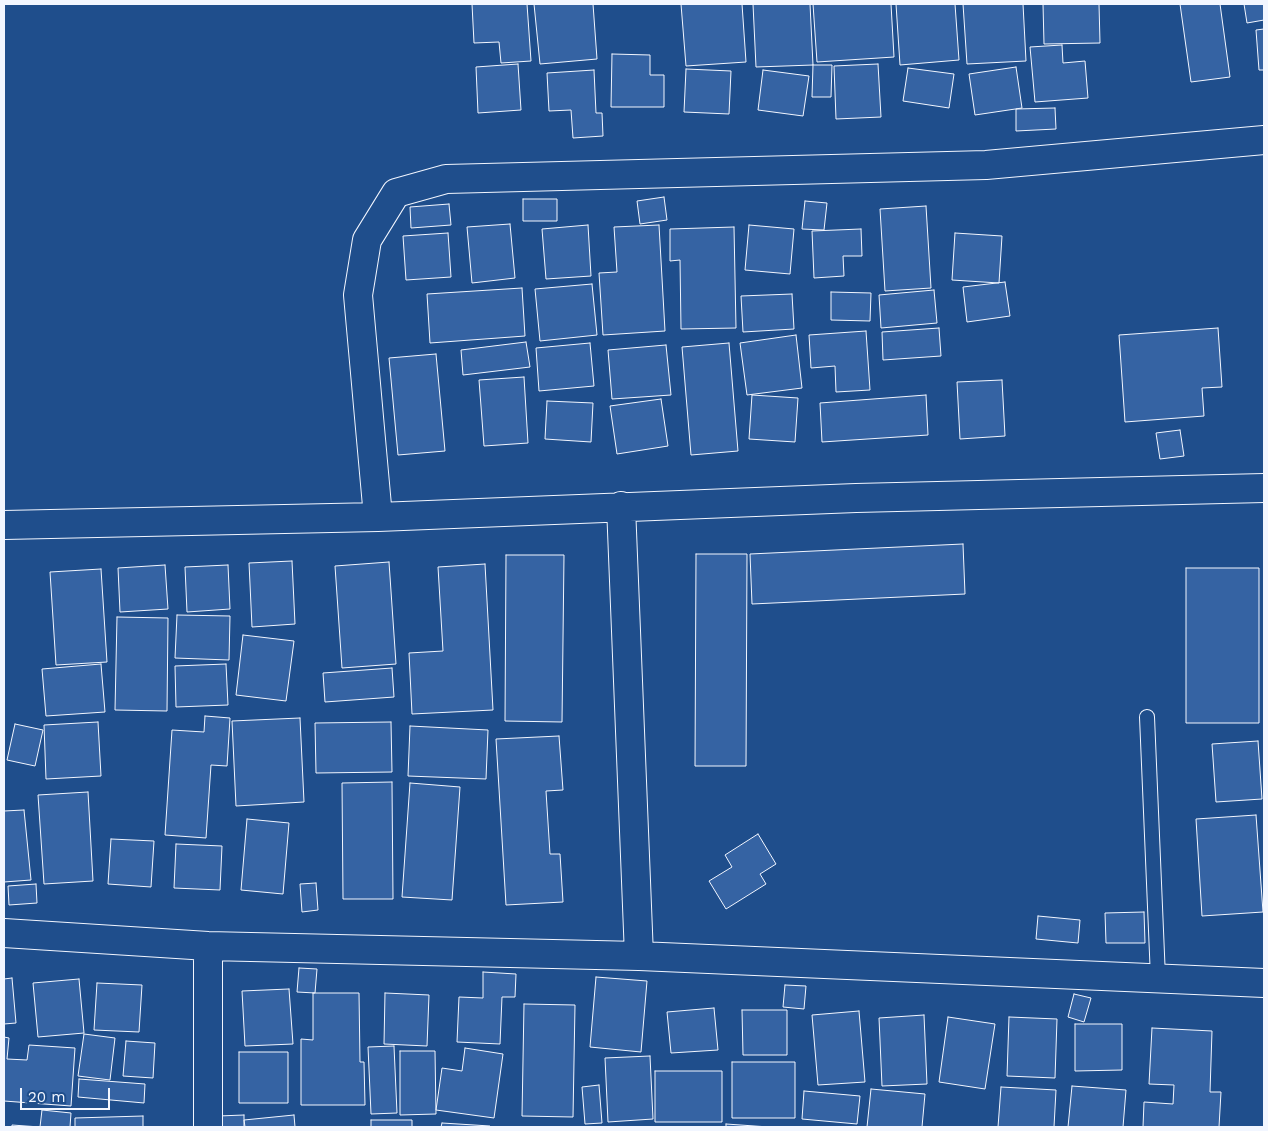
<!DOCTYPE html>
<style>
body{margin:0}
#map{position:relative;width:1268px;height:1131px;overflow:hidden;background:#1f4e8c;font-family:"Work Sans",sans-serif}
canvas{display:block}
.frame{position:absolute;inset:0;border:5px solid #f2f6ff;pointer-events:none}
.scale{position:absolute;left:20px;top:1088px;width:90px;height:22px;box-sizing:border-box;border:2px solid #f2f6ff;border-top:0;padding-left:6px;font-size:15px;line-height:18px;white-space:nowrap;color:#f2f6ff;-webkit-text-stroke:4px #1f4e8c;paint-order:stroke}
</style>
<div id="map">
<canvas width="1268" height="1131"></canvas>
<div class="frame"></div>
<div class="scale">20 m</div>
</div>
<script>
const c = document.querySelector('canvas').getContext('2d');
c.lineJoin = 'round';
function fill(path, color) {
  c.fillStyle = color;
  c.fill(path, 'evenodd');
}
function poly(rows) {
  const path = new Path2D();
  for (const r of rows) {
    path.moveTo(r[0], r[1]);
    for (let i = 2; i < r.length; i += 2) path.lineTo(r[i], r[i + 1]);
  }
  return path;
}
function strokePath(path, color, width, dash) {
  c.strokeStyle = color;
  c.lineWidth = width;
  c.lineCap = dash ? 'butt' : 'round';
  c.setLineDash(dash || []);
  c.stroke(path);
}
const building = poly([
 [472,4,527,4,531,61,501,63,499,42,474,43,472,4],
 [534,4,593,4,597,59,540,64,534,4],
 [681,4,742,4,746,62,686,66,681,4],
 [753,4,810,4,813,65,756,67,753,4],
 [813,4,891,4,894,57,817,62,813,4],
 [896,4,955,4,959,60,900,65,896,4],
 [963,4,1023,4,1026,61,967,64,963,4],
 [1043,4,1099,4,1100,43,1044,44,1043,4],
 [1180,4,1220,4,1230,77,1191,82,1180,4],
 [1244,4,1264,4,1264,20,1247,23,1244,4],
 [1264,29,1264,70,1259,70,1256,30,1264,29],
 [1062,45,1063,63,1085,61,1088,98,1035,102,1030,47,1062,45],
 [612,54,650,55,650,75,664,75,664,107,611,107,612,54],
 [518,64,521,110,478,113,476,67,518,64],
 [878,64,881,117,836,119,834,66,878,64],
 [813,65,832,65,831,97,812,97,813,65],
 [1016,67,1022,108,975,115,969,74,1016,67],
 [908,68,954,74,949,108,903,101,908,68],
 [686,69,731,71,729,114,684,112,686,69],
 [594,70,596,113,602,113,603,136,573,138,571,110,549,111,547,73,594,70],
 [763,70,809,76,803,116,758,110,763,70],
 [1055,108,1056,129,1016,131,1016,109,1055,108],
 [664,197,667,220,640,224,637,201,664,197],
 [523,199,557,199,557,221,523,221,523,199],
 [805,201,827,203,824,230,802,229,805,201],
 [449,204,451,225,411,228,410,207,449,204],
 [926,206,931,288,885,291,880,209,926,206],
 [510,224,515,278,472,283,467,227,510,224],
 [588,225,591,276,546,279,542,229,588,225],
 [659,225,665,331,603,335,599,273,617,272,614,227,659,225],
 [749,225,794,229,790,274,745,270,749,225],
 [734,227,736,328,681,329,680,260,670,261,670,229,734,227],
 [861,229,862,256,843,256,844,276,814,278,812,231,861,229],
 [448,233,451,277,406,280,403,236,448,233],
 [955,233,1002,236,999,283,952,280,955,233],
 [1005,282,1010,316,967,322,963,287,1005,282],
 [592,284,597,335,540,341,535,289,592,284],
 [522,288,525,336,430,343,427,294,522,288],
 [934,290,937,323,881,328,879,295,934,290],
 [831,292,871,293,870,321,831,320,831,292],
 [792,294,794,329,743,332,741,296,792,294],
 [939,328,941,356,883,360,882,332,939,328],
 [1218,328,1222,387,1202,388,1204,416,1125,422,1119,335,1218,328],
 [866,331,870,390,836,392,835,366,811,368,809,335,866,331],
 [796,335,802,388,747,395,740,343,796,335],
 [526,342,530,367,463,375,461,350,526,342],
 [590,343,594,386,539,391,536,348,590,343],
 [729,343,738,451,691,455,682,347,729,343],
 [666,345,671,395,612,399,608,350,666,345],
 [436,354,445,451,398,455,389,358,436,354],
 [524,377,528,443,484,446,479,380,524,377],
 [1002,380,1005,436,960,439,957,382,1002,380],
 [752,395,798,398,795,442,749,439,752,395],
 [926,395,928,435,822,442,820,403,926,395],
 [661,399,668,446,617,454,610,406,661,399],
 [547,401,593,403,591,442,545,439,547,401],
 [1180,430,1184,456,1160,459,1156,433,1180,430],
 [963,544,965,594,752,604,750,554,963,544],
 [696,554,747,554,746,766,695,766,696,554],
 [506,555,564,555,562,722,505,721,506,555],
 [292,561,295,624,252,627,249,563,292,561],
 [389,562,396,664,342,668,335,566,389,562],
 [485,564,493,710,412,714,409,653,443,651,438,567,485,564],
 [165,565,168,609,120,612,118,568,165,565],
 [228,565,230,609,187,612,185,567,228,565],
 [1186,568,1259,568,1259,723,1186,723,1186,568],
 [101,569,107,662,56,665,50,572,101,569],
 [177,615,230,616,229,660,175,658,177,615],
 [117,617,168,618,167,711,115,710,117,617],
 [243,635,294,641,286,701,236,695,243,635],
 [101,664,105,712,46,716,42,669,101,664],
 [226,664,228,705,176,707,175,666,226,664],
 [392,668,394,697,325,702,323,673,392,668],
 [205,716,230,718,227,766,211,765,206,838,165,835,172,730,204,732,205,716],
 [300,718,304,802,236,806,232,721,300,718],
 [98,722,101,776,46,779,44,725,98,722],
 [391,722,392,772,316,773,315,723,391,722],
 [15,724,43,730,35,766,7,760,15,724],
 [410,726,488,730,486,779,408,776,410,726],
 [559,736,563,790,546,791,550,854,560,854,563,902,506,905,496,739,559,736],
 [1258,741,1262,799,1216,802,1212,744,1258,741],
 [392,782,393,899,343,899,342,783,392,782],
 [410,783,460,787,452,900,402,897,410,783],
 [88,792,93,881,44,884,38,795,88,792],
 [24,810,31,880,4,882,4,811,24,810],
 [1256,815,1263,912,1202,916,1196,819,1256,815],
 [247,819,289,823,283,894,241,890,247,819],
 [758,834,776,864,760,874,766,884,726,909,709,881,732,867,725,855,758,834],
 [111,839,154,841,151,887,108,884,111,839],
 [176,844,222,846,220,890,174,888,176,844],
 [316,883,318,910,302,912,300,884,316,883],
 [36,884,37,903,9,905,8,886,36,884],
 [1144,912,1145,943,1106,943,1105,913,1144,912],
 [1038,916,1080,920,1078,943,1036,939,1038,916],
 [299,968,317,969,315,993,297,992,299,968],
 [483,972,516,974,515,997,502,997,500,1044,457,1042,459,997,483,998,483,972],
 [596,977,647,981,641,1052,590,1047,596,977],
 [12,978,16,1023,4,1024,4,979,12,978],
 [79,979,84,1033,38,1037,33,983,79,979],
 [97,983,142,985,139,1032,94,1030,97,983],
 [785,985,806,986,804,1009,783,1007,785,985],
 [289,989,293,1044,245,1046,242,991,289,989],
 [313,993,359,993,360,1062,364,1062,365,1105,301,1105,301,1039,313,1040,313,993],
 [385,993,429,995,427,1046,384,1044,385,993],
 [1074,994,1091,998,1084,1022,1068,1017,1074,994],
 [524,1004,575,1005,573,1117,522,1116,524,1004],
 [714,1008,718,1050,671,1053,667,1012,714,1008],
 [742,1010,787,1010,787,1055,743,1055,742,1010],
 [859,1011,865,1082,818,1085,812,1015,859,1011],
 [924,1015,927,1084,882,1086,879,1018,924,1015],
 [948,1017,995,1024,985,1089,939,1082,948,1017],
 [1009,1017,1057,1019,1055,1078,1007,1076,1009,1017],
 [1075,1024,1122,1024,1122,1070,1075,1071,1075,1024],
 [1152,1028,1212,1031,1210,1092,1221,1092,1219,1127,1143,1127,1144,1102,1173,1104,1174,1085,1149,1084,1152,1028],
 [84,1034,115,1038,110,1080,78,1076,84,1034],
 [4,1037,9,1038,7,1059,27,1060,29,1045,75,1048,71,1106,4,1101,4,1037],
 [126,1041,155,1043,153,1078,123,1076,126,1041],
 [394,1046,397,1113,371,1114,368,1047,394,1046],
 [465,1048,503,1054,494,1118,436,1110,442,1068,462,1071,465,1048],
 [400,1051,435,1051,436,1114,400,1115,400,1051],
 [239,1052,288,1052,288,1103,239,1103,239,1052],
 [650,1056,653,1119,608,1122,605,1058,650,1056],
 [732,1062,795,1062,795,1118,732,1118,732,1062],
 [655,1071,722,1071,722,1122,655,1122,655,1071],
 [79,1079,145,1084,144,1103,78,1097,79,1079],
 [599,1085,602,1123,585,1124,582,1087,599,1085],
 [1072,1086,1126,1090,1123,1127,1068,1127,1072,1086],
 [1001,1087,1056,1090,1054,1127,998,1127,1001,1087],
 [871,1089,925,1094,922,1127,867,1127,871,1089],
 [804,1091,860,1096,857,1124,802,1119,804,1091],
 [42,1110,71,1113,70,1127,12,1127,12,1125,40,1127,42,1110],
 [244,1115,244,1127,219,1127,218,1116,244,1115],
 [294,1115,295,1127,245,1127,244,1120,294,1115],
 [143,1116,143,1127,75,1127,75,1118,143,1116],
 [371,1120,412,1120,412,1127,371,1127,371,1120],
 [442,1123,490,1126,490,1127,441,1127,442,1123],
 [726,1124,769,1127,726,1127,726,1124]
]);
fill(building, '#3563a3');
strokePath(building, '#f2f6ff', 1);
const service = poly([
 [1147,717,1158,978]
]);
const minor = poly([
 [621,506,639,956],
 [378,517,358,295,367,240,396,193,446,179,986,165,1264,140],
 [4,525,378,517,856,498,1264,488],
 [4,933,208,946,639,956,1264,983],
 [208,1127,208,946]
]);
strokePath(service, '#f2f6ff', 16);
strokePath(minor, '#f2f6ff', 30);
strokePath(service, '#1f4e8c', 14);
strokePath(minor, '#1f4e8c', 28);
</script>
